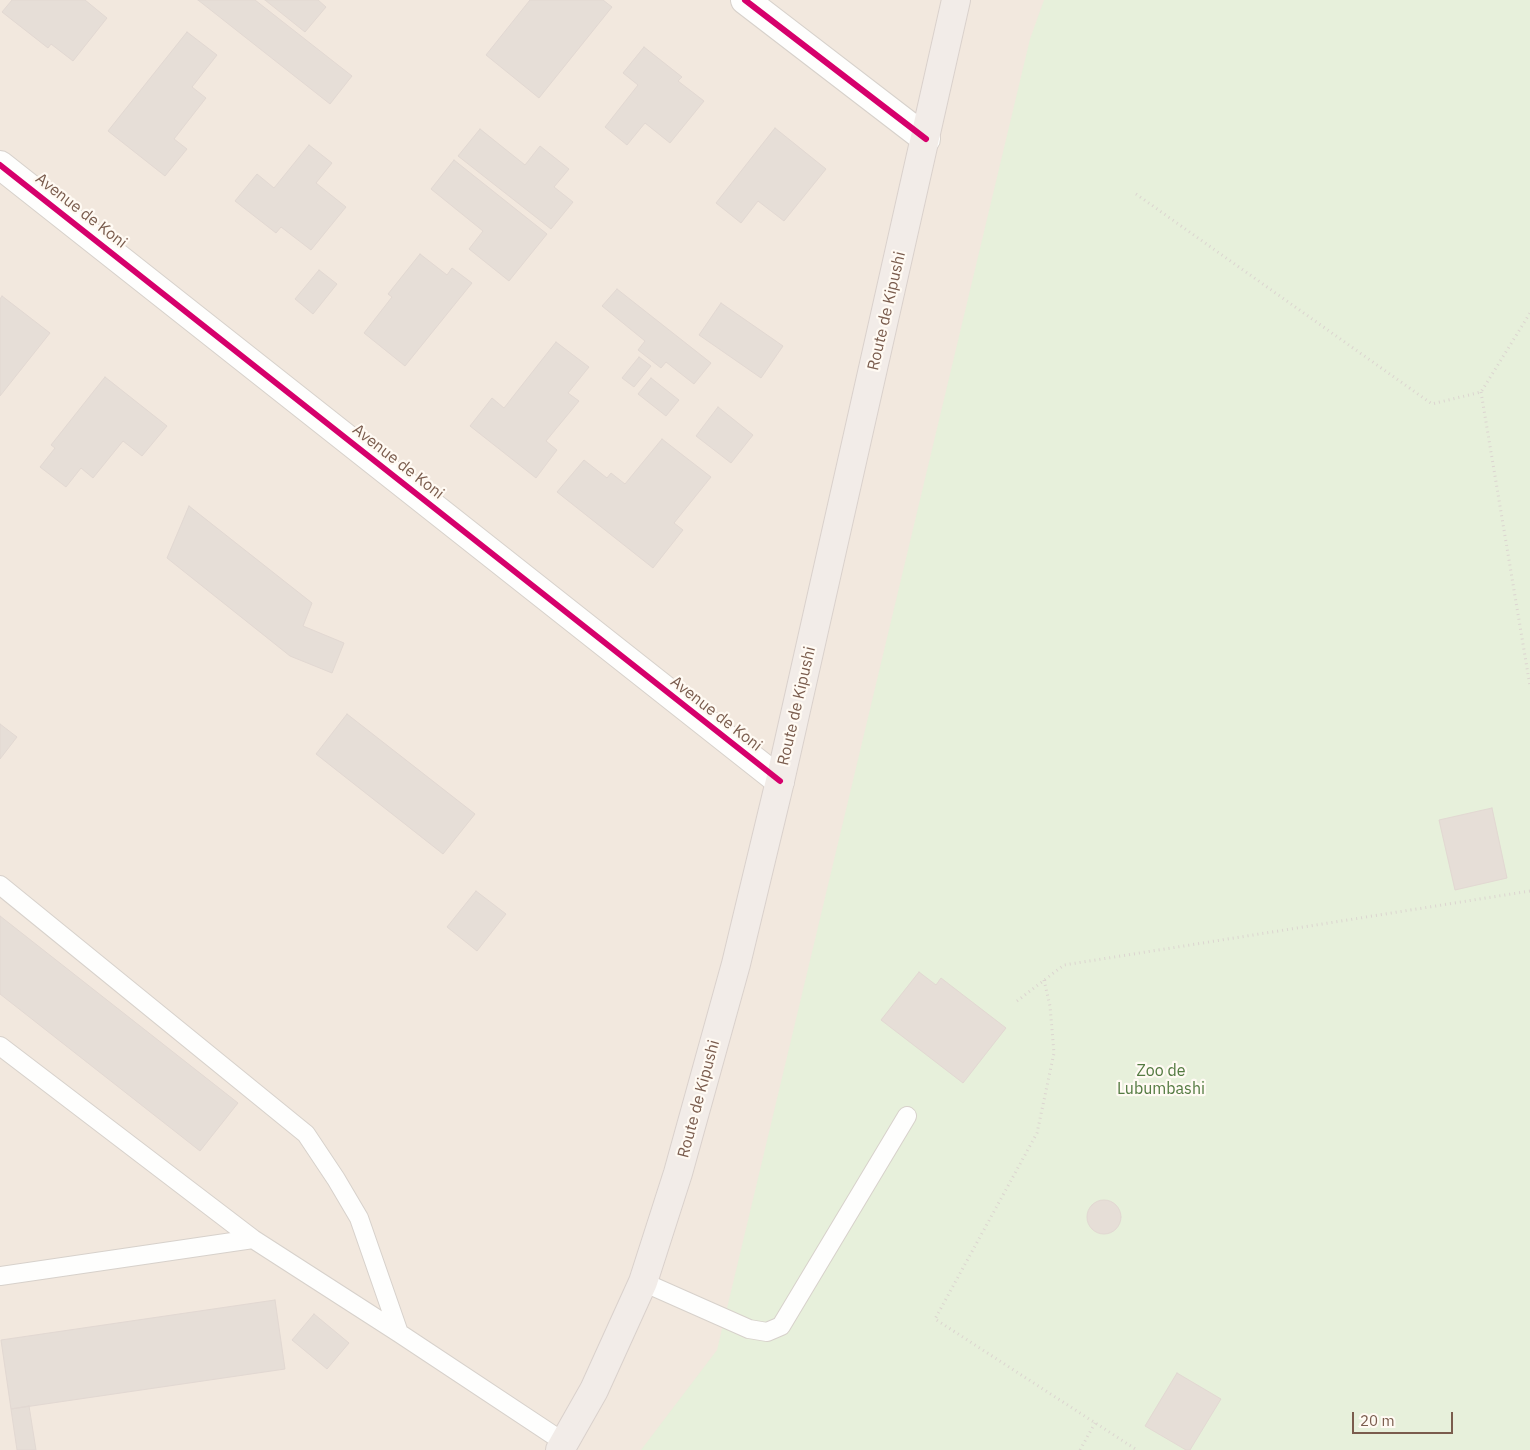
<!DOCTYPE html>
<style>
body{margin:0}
#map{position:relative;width:1530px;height:1450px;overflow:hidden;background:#f9f5f0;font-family:"IBM Plex Sans",sans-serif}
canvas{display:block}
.scale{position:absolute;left:1352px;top:1412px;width:101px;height:22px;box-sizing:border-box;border:2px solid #7a5c4d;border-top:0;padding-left:6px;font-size:15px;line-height:18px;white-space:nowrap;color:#7a5c4d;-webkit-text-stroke:4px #fffaf3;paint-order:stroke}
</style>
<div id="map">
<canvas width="1530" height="1450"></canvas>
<div class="scale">20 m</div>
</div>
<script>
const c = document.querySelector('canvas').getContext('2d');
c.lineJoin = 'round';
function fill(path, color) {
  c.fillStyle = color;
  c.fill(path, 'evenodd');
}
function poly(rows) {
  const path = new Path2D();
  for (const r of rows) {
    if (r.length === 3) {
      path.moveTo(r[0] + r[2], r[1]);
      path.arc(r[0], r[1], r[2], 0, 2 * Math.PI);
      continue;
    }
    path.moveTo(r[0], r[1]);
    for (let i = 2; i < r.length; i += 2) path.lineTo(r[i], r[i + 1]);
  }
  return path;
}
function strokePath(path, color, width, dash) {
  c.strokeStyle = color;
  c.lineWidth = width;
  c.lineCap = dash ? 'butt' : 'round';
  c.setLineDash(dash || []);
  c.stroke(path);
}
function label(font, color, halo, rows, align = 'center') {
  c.font = font + ' "IBM Plex Sans",sans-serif';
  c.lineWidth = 4.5;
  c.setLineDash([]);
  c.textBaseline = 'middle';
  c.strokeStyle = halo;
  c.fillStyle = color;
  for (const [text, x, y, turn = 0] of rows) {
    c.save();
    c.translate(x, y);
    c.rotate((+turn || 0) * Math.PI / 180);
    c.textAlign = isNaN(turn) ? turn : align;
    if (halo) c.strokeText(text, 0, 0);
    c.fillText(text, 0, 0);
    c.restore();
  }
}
fill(poly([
 [0,0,1530,0,1530,1450,0,1450]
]), '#f2e8de');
fill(poly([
 [1044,0,1530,0,1530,1450,641,1450,717,1350,1030,39]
]), '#e7f0db');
const building = poly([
 [12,0,85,0,107,18,73,61,51,44,48,48,2,12,12,0],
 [198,0,255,0,352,76,330,104,198,0],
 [265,0,318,0,326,7,305,32,265,0],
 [530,0,603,0,612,7,539,98,486,55,530,0],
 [187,32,217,55,192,87,206,98,174,139,187,149,165,176,108,131,187,32],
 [644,47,682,77,678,81,704,101,670,143,645,123,627,145,605,127,638,85,623,73,644,47],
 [775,128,826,169,784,221,758,201,741,223,716,203,775,128],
 [480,129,525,165,540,146,569,169,554,187,573,202,551,229,458,156,480,129],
 [309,145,332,163,316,183,346,207,311,250,281,227,276,233,235,201,257,174,274,188,309,145],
 [454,160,547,234,509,281,469,249,483,231,431,189,454,160],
 [420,254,447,275,452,268,472,283,405,366,364,333,392,297,388,294,420,254],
 [319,270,337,284,313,314,295,299,319,270],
 [617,289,711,363,694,384,666,362,661,368,638,350,645,341,602,306,617,289],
 [2,296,50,333,0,396,0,299,2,296],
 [721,303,783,346,761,378,699,335,721,303],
 [556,342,589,367,568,393,579,401,546,441,557,450,536,478,470,426,492,398,504,408,556,342],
 [639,357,651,366,634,387,622,378,639,357],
 [105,377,167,426,142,456,123,441,93,478,81,468,66,487,40,467,55,448,51,445,105,377],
 [651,378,679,400,666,416,638,394,651,378],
 [718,407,753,435,731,463,696,436,718,407],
 [662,439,711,477,674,523,683,530,653,568,557,492,584,460,607,478,611,473,625,484,662,439],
 [189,506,312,603,303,626,344,643,332,673,290,656,167,558,189,506],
 [347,714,475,814,443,854,316,754,347,714],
 [0,724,17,737,0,759,0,724],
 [1492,808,1507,878,1455,890,1439,820,1492,808],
 [476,891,506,914,477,951,447,927,476,891],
 [0,916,238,1103,200,1151,0,994,0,916],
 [919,972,936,985,941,978,1006,1028,963,1083,881,1020,919,972],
 [1104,1217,17],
 [275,1300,285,1369,11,1409,1,1340,275,1300],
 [314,1314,349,1343,327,1369,292,1340,314,1314],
 [1177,1373,1221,1399,1190,1450,1186,1450,1145,1426,1177,1373],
 [29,1406,36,1450,17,1450,11,1409,29,1406]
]);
fill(building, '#e6ded7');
strokePath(building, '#e2d8d2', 1);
const service = poly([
 [0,885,306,1134,336,1179,359,1218,399,1333],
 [0,1046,253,1239,399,1333,565,1443],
 [0,1276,253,1239],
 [643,1282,749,1329,767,1332,781,1326,907,1116]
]);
const minor = poly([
 [745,0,926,139],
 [0,165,780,781]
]);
const trunk = poly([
 [560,1450,594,1390,643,1282,678,1173,736,964,780,781,956,0]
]);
strokePath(service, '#d7d1cb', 20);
strokePath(minor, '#d7d1cb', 30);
strokePath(trunk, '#dad1cc', 30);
strokePath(poly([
 [1136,194,1432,404,1481,392,1530,313],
 [1481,392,1530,686],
 [1044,980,1050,1006,1054,1053,1037,1133,935,1319,1137,1450],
 [1017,1001,1064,965,1530,891],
 [1080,1450,1095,1423]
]), '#dcd5d0', 3, [1, 4]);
strokePath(service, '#fefefd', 18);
strokePath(minor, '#fefefd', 28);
strokePath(trunk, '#f2ece8', 28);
strokePath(poly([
 [745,0,926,139],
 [0,165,780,781]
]), '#d6006c', 6);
label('16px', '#7a5c4d', '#fffaf3', [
 ["Avenue de Koni",81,211,38],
 ["Route de Kipushi",887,311,-77],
 ["Avenue de Koni",398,462,38],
 ["Route de Kipushi",797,706,-77],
 ["Avenue de Koni",716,714,38],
 ["Route de Kipushi",699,1099,-75]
]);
label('16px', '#537a41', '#fffaf3', [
 ["Zoo de",1161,1071],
 ["Lubumbashi",1161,1089]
]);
</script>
